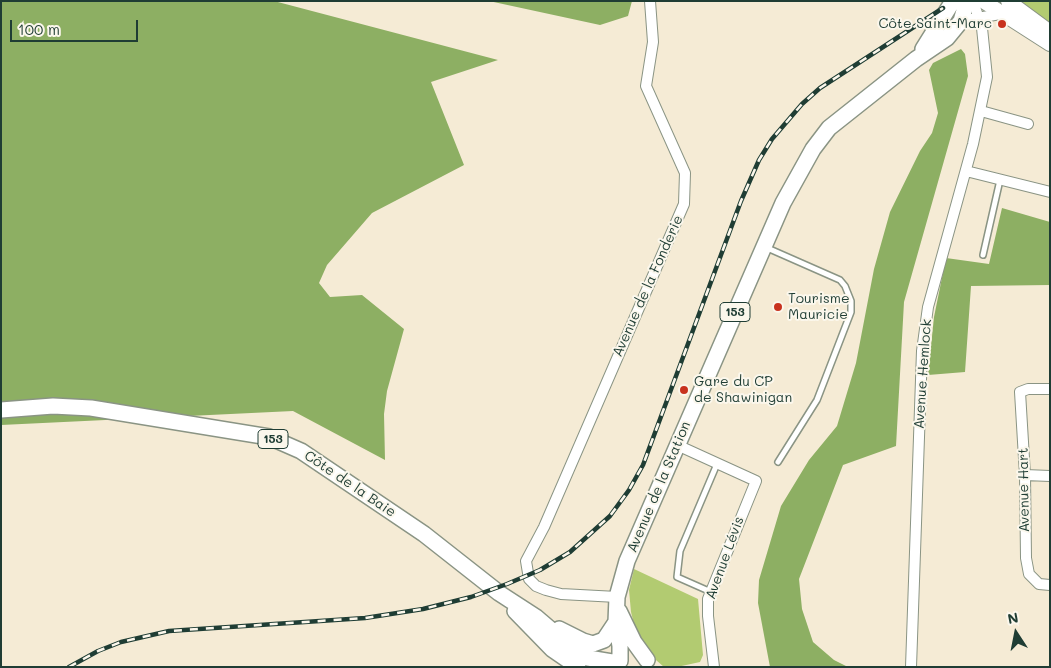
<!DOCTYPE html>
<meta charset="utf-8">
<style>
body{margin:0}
#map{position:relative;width:1051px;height:668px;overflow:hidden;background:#f5ebd5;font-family:Mali,sans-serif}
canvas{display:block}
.frame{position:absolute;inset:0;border:2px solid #1f3d34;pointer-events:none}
.north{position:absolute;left:991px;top:608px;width:50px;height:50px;-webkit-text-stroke:4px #fbf7ec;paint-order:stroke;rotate:349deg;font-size:14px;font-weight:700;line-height:20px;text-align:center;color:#1f3d34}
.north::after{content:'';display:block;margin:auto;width:18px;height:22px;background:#1f3d34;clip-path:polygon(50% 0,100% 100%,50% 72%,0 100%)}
.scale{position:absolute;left:10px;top:20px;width:128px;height:22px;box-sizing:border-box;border:2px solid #1f3d34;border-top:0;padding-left:6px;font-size:15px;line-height:18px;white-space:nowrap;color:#1f3d34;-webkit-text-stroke:4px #fbf7ec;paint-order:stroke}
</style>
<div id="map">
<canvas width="1051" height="668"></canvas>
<div class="frame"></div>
<div class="north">N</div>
<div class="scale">100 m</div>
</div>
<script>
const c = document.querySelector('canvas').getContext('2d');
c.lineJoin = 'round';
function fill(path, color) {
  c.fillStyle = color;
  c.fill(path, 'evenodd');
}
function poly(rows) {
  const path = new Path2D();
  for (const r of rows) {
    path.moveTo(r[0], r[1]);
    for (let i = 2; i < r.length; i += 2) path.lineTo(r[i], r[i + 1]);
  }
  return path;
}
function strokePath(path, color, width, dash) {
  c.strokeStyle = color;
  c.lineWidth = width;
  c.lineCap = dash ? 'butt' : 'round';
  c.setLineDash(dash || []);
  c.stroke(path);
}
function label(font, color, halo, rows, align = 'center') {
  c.font = font + ' Mali,sans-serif';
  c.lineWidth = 4;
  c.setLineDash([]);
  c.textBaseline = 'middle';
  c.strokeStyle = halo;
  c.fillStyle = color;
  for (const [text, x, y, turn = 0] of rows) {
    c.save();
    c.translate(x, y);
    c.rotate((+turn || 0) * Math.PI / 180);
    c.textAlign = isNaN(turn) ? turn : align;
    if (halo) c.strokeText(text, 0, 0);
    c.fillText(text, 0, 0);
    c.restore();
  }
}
fill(poly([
 [1021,1,1050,1,1050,27],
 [634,569,698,599,703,655,700,662,677,667,664,667,649,654,636,632,631,612,629,590]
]), '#b2cb71');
fill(poly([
 [1,1,274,1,498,60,431,82,464,165,372,213,327,265,319,283,330,297,362,295,404,329,387,391,384,414,385,460,293,411,1,425],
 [489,1,632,1,628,16,600,25],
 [961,49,965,54,968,76,904,302,896,446,843,465,799,579,802,609,813,642,834,660,848,667,770,667,758,603,759,580,781,506,809,460,837,426,856,363,874,269,890,212,920,151,932,133,938,113,929,70,933,63],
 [1002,208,1050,222,1050,285,971,286,965,372,928,375,934,317,946,258,989,264]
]), '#8daf63');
const lane = poly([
 [765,247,840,280,845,286,851,301,851,312,817,400,778,462],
 [983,255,1000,180],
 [711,592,677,577,680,551,717,464]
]);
const street = poly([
 [961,21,1000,14],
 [981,111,1028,124],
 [966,171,1050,192],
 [1050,389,1028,389,1020,392,1025,475,1026,558,1029,574,1039,584,1050,585],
 [677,445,756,481,708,599,708,616,714,667],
 [1025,475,1050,476],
 [617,597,561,594,546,590,536,586,529,579,526,561,544,527,684,204,685,173,646,86,653,42,650,1],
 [911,667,922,351,928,307,973,144,987,77,982,28,973,1]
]);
const secondary = poly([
 [983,1,1050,44],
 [1008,1,1050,32]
]);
const primary = poly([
 [923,49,953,1],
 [1,410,53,406,91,408,269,437,301,451,424,534,499,593,536,617,570,646,588,658,618,663],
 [515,611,552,649,578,667],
 [619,611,634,642,647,660],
 [559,629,583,641,593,644,604,640,616,622],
 [620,661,620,646,616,622,617,597,627,561,783,203,813,149,829,128,916,59,947,38,961,21,967,1]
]);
strokePath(lane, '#8a9484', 8);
strokePath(street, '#8a9484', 12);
strokePath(secondary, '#8a9484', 16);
strokePath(primary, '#8a9484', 18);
strokePath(lane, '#fff', 5);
strokePath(street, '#fff', 10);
strokePath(secondary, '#fff', 14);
strokePath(primary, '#fff', 15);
const rail = poly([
 [69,667,98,651,121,642,169,631,365,618,423,609,471,597,507,584,540,570,570,552,610,516,629,490,643,465,741,201,759,160,772,139,802,104,820,88,943,8]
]);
strokePath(rail, '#1f3d34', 4.5);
strokePath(rail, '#fbf7ec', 2.5, [8]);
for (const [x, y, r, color] of [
 [1002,24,5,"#c8321e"],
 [778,307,5,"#c8321e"],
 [684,390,5,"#c8321e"]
]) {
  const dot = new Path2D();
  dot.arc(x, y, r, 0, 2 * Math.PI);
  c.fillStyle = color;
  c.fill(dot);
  strokePath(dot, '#fbf7ec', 2);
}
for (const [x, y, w] of [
 [735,312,30],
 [273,439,30]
]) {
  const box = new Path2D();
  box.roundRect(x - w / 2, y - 9.5, w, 19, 4);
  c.fillStyle = '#fbf7ec';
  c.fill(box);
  strokePath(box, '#1f3d34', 1);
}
label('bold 12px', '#1f3d34', null, [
 ["153",735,312],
 ["153",273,439]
]);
label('14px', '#1f3d34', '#fbf7ec', [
 ["Côte Saint-Marc",992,24,"right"],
 ["Tourisme",788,299],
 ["Mauricie",788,315],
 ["Gare du CP",694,382],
 ["de Shawinigan",694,398]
], 'left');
label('14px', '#1f3d34', '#fbf7ec', [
 ["Avenue de la Fonderie",648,286,-66],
 ["Avenue Hemlock",923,374,-86],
 ["Côte de la Baie",350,484,34],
 ["Avenue de la Station",659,487,-67],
 ["Avenue Hart",1024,490,-91],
 ["Avenue Lévis",725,558,-70]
]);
</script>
